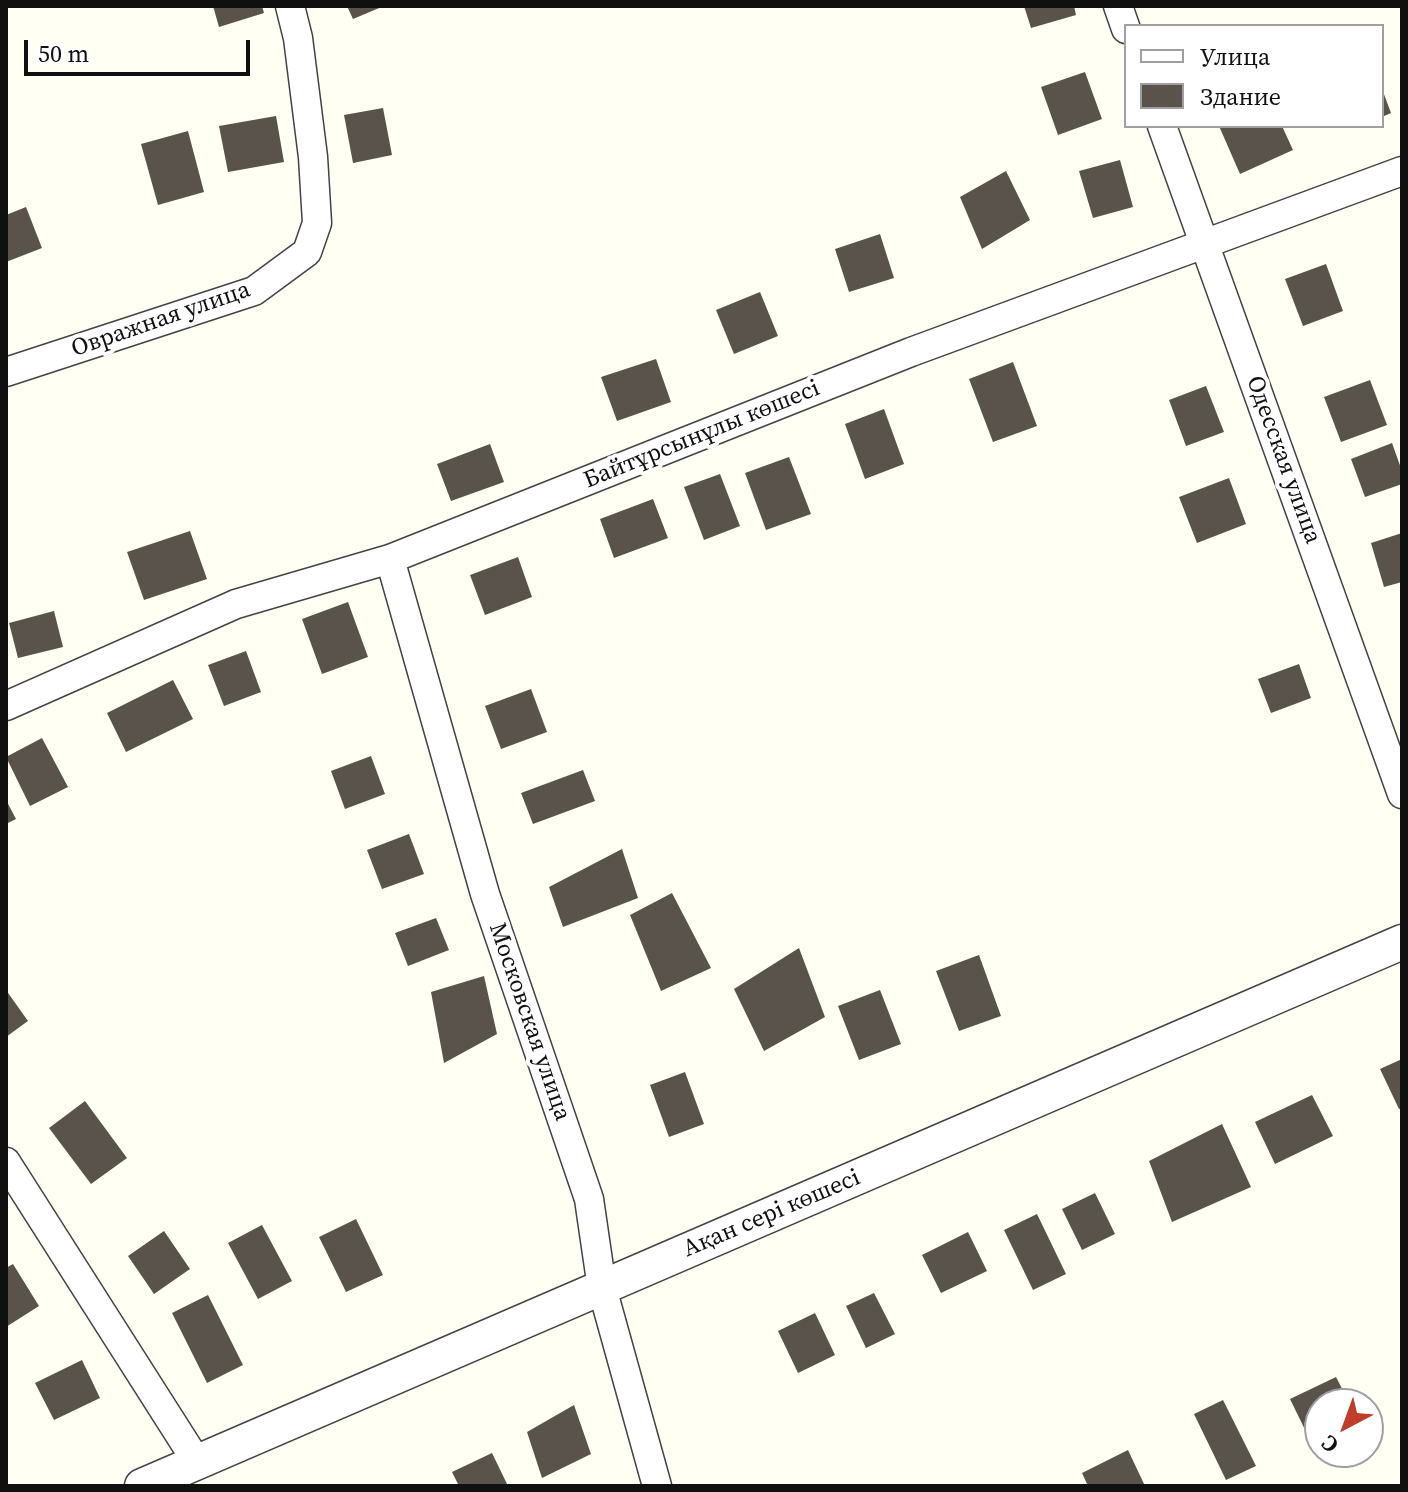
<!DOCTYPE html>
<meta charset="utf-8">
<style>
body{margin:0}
#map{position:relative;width:1408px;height:1492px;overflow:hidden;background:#fffff3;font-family:"Source Serif 4",serif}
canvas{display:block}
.frame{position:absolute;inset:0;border:8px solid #101010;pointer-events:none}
.legend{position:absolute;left:1124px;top:24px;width:260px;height:104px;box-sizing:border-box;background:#fff;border:2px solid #9f9f9f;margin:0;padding:10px 14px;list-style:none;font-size:24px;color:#101010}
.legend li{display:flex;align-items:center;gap:16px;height:40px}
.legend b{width:40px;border:2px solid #9f9f9f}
.north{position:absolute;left:1304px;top:1388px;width:80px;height:80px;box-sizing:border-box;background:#fff;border:2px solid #9f9f9f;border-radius:50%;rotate:221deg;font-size:22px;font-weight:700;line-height:32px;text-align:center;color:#101010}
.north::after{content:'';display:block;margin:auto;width:28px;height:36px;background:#bf3d29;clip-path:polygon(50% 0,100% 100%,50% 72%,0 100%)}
.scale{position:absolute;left:24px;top:40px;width:226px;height:36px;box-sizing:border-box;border:4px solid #101010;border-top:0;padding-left:10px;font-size:24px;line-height:28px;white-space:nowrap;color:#101010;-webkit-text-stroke:6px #fff;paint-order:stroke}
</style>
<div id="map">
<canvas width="1408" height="1492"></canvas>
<div class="frame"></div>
<ul class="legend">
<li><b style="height:10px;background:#fff"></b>Улица</li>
<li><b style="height:22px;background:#59534c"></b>Здание</li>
</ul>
<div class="north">С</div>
<div class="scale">50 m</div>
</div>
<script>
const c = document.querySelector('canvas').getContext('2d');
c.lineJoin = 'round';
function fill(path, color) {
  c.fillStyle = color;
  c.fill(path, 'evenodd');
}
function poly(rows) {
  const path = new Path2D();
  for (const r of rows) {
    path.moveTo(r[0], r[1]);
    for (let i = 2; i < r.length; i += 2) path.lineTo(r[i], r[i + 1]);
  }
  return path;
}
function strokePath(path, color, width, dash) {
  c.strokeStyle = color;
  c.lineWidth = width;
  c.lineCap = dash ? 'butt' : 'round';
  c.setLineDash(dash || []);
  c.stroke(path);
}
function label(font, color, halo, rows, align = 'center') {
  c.font = font + ' "Source Serif 4",serif';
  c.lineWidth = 8;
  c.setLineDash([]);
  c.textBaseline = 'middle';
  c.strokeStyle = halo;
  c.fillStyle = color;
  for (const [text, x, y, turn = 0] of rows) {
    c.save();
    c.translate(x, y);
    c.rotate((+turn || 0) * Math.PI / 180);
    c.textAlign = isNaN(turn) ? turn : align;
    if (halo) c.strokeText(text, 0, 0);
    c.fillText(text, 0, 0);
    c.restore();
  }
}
fill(poly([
 [213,6,262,6,264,13,219,27],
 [347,6,384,6,353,19],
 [1024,6,1074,6,1076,15,1031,28],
 [1085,72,1102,119,1058,135,1041,87],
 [1382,89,1391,113,1382,117],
 [383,108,392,155,353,163,344,115],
 [276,116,284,162,228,172,219,126],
 [1219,126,1282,126,1293,150,1240,174],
 [188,131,204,192,158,205,141,144],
 [1120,160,1133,207,1093,218,1079,171],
 [1006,171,1030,220,982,249,960,197],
 [26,207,42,248,6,262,6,215],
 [880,234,894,278,849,292,835,249],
 [1326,264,1343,311,1303,326,1285,279],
 [760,292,778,336,734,354,716,310],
 [656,359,671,402,617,421,601,377],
 [1013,362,1037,426,993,442,969,379],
 [1370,380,1387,425,1341,442,1324,397],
 [1206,386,1224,432,1186,446,1169,400],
 [884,409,904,464,865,479,845,424],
 [1392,443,1402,471,1402,484,1365,497,1351,459],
 [490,444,504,482,451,501,437,464],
 [789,457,811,514,766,530,745,473],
 [720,474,740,526,704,540,684,487],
 [1229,478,1246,524,1197,543,1179,497],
 [653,499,668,538,614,558,600,519],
 [190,531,207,579,144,600,127,552],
 [1402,533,1402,582,1384,587,1371,543],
 [518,557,532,597,485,615,470,575],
 [348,602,368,657,322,674,302,619],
 [54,611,63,647,18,658,9,623],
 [246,651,261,692,224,706,208,665],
 [1299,664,1311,698,1271,713,1258,679],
 [173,680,193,719,126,752,107,713],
 [531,689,547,732,501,749,485,706],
 [42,738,68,787,30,806,6,757],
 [371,756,385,794,345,809,331,771],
 [583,770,595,801,533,824,521,793],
 [6,800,16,819,6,824],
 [409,834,424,874,382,889,367,850],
 [622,849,638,898,563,927,549,887],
 [672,893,711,968,661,991,630,915],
 [436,918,449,950,408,966,395,933],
 [799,948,825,1017,764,1051,734,989],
 [979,955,1001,1016,959,1031,936,971],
 [484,976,497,1034,444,1063,431,992],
 [6,990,28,1021,6,1037],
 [880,990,901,1044,859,1060,838,1006],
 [1402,1059,1402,1108,1399,1109,1380,1069],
 [685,1072,704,1124,669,1137,650,1085],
 [1312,1095,1333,1136,1275,1164,1255,1122],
 [85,1101,127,1158,91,1184,49,1128],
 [1222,1124,1251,1187,1172,1222,1149,1161],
 [1095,1193,1115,1234,1082,1250,1062,1209],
 [1037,1214,1066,1274,1033,1290,1004,1230],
 [356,1219,383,1275,346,1292,319,1237],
 [262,1225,292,1281,258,1299,228,1243],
 [164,1231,190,1269,154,1294,128,1256],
 [968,1232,987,1271,941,1293,922,1255],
 [13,1264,39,1306,6,1327,6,1268],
 [874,1293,895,1334,866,1348,846,1306],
 [208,1295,243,1365,207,1383,172,1313],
 [815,1313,835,1355,798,1373,778,1331],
 [82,1360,100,1398,54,1420,35,1383],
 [1336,1377,1350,1404,1320,1404,1320,1435,1310,1440,1290,1399],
 [1223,1400,1256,1466,1226,1480,1194,1414],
 [574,1405,591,1454,542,1478,527,1432],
 [1128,1450,1145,1486,1088,1486,1082,1473],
 [492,1453,508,1486,459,1486,452,1472]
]), '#59534c');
const minor = poly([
 [1118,6,1126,29],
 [1162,126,1402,794],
 [6,372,254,291,307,252,317,223,313,157,298,38,290,6],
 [390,559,485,894,589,1199,602,1288,657,1486],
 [6,706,236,604,390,559,911,352,1402,171],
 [6,1162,197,1462]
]);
const tertiary = poly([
 [142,1486,1402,942]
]);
strokePath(minor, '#434343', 31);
strokePath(tertiary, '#434343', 37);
strokePath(minor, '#fff', 28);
strokePath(tertiary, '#fff', 34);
label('24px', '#101010', '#fff', [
 ["Овражная улица",161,320,-19],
 ["Байтұрсынұлы көшесі",702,435,-22],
 ["Одесская улица",1283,460,70],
 ["Московская улица",529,1022,71],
 ["Ақан сері көшесі",772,1214,-23]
]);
</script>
